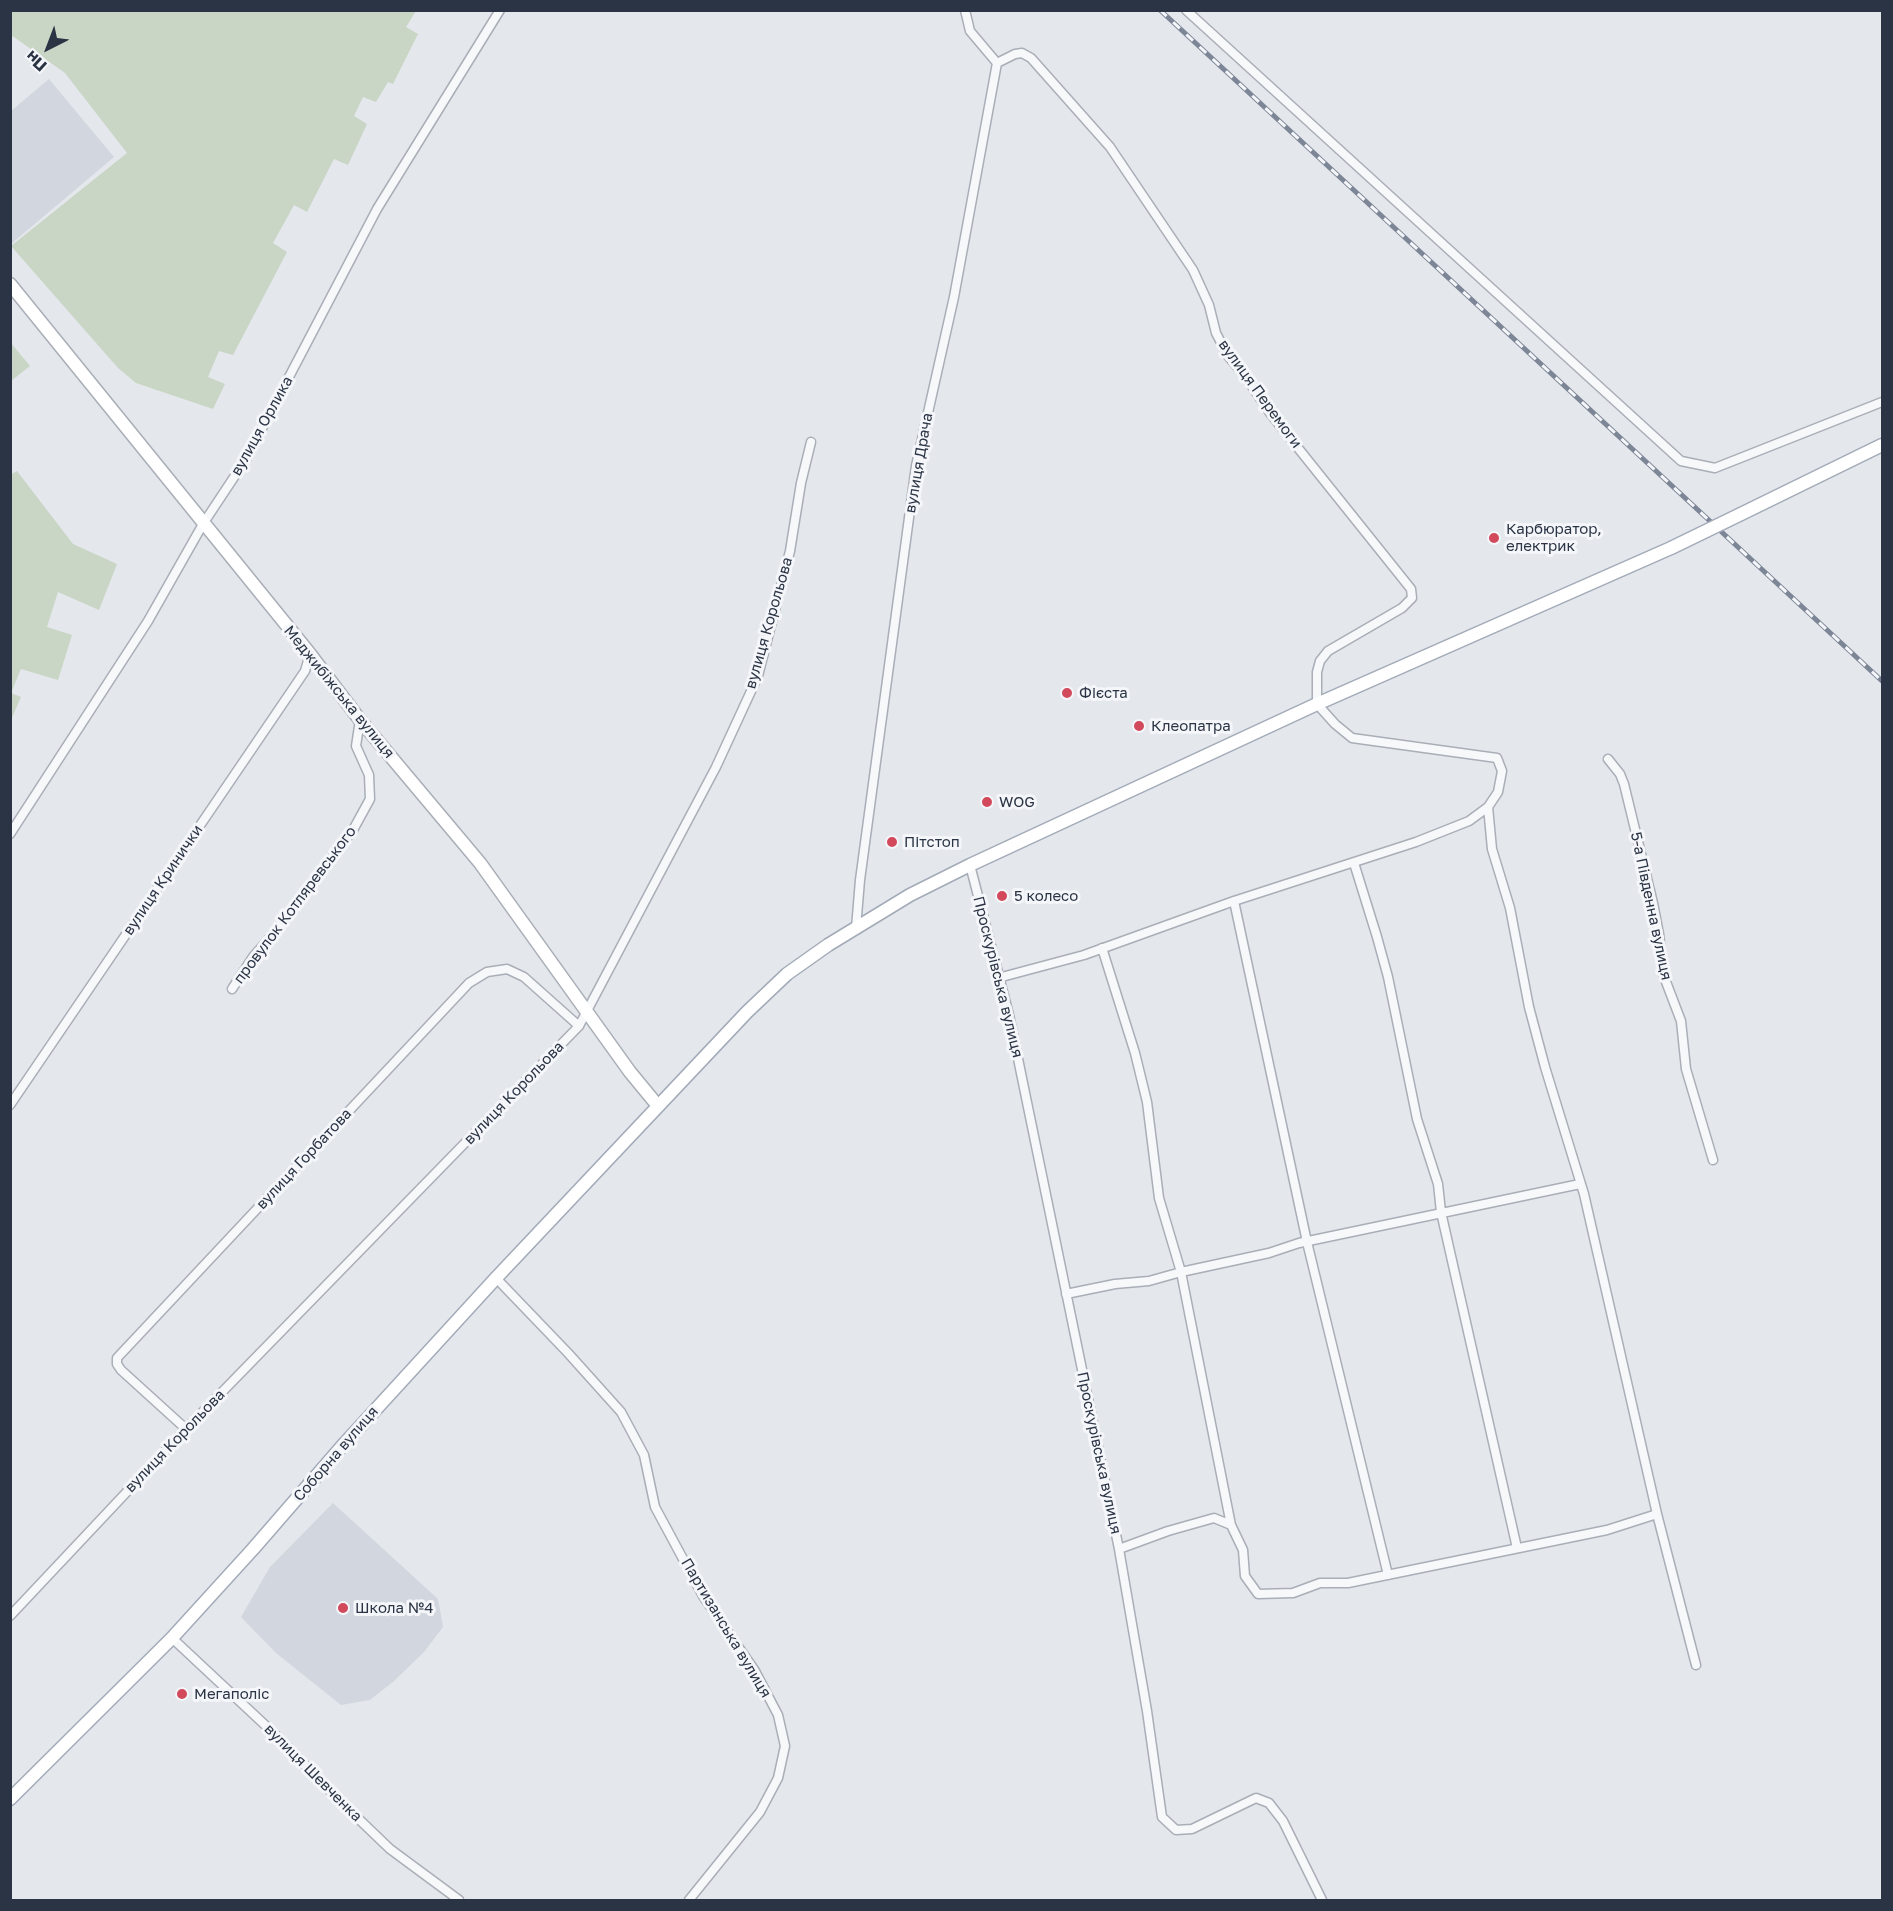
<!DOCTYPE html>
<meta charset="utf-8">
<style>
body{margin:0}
#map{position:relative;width:1893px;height:1911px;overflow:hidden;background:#e4e7ec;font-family:"Golos Text",sans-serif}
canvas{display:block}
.frame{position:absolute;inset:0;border:12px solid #2b3445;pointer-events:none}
.north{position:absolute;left:18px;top:18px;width:60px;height:60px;-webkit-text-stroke:4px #f4f6f9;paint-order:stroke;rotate:222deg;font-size:16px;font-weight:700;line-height:24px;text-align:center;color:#2b3445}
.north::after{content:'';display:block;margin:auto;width:21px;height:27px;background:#2b3445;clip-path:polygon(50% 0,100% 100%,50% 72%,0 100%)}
</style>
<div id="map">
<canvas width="1893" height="1911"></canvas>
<div class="frame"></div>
<div class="north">Пн</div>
</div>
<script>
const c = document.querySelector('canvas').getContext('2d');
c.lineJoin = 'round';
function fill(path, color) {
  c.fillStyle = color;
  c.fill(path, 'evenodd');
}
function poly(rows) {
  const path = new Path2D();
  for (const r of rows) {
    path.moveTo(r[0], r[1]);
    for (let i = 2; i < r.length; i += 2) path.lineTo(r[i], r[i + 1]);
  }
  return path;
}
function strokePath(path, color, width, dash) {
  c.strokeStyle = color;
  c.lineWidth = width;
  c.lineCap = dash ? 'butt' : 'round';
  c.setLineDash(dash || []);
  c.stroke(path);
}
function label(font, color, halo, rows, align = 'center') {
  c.font = font + ' "Golos Text",sans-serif';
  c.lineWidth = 6;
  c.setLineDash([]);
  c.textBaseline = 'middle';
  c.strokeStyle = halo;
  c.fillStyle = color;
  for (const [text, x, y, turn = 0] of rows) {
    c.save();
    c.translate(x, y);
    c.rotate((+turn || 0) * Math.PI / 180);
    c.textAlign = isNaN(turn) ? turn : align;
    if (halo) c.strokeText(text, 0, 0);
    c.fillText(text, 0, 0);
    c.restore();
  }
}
fill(poly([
 [49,79,114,157,11,244,11,111],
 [333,1503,438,1599,443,1627,424,1652,394,1681,370,1700,341,1705,276,1653,241,1617,270,1567]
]), '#d2d6de');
fill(poly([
 [11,10,416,11,406,27,418,34,393,84,388,82,376,102,363,97,354,116,367,124,348,165,334,159,307,212,294,205,273,243,287,252,233,355,219,351,208,377,225,384,213,409,136,383,118,368,11,246,127,153,65,73,11,35],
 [11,343,30,366,11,381,10,381],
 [17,471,73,544,117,564,99,610,58,592,47,627,72,635,58,680,21,669,11,693,21,697,11,720,10,475]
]), '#c9d6c5');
const minor = poly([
 [1186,10,1681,461,1715,468,1882,402],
 [997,63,1015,54,1022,53,1031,58,1110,147,1193,270,1209,305,1216,333,1228,356,1245,376,1270,413,1411,589,1412,598,1402,608,1328,651,1320,661,1317,672,1317,704,1335,724,1352,738,1497,758,1502,771,1498,792,1488,807,1469,821,1416,842,1234,901,1084,955,998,978],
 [1608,759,1620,774,1624,784,1653,903,1659,934,1663,974,1681,1021,1686,1069,1713,1160],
 [1488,807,1492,849,1510,908,1529,1007,1545,1067,1584,1194,1657,1514],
 [10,834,148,621,203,524,246,459,377,209,500,10],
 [1354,863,1377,937,1388,977,1417,1119,1438,1184,1441,1212,1517,1548],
 [970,865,1009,1015,1119,1549,1147,1711,1162,1817,1176,1830,1192,1829,1256,1798,1269,1803,1283,1821,1322,1900],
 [1234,901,1307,1242,1388,1575],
 [856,928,860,880,916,466,954,297,997,63,970,31,965,10],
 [1102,948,1135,1053,1147,1102,1159,1198,1181,1272,1231,1525],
 [232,989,253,957,275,932,353,830,370,799,369,775,356,746,360,720],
 [10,1105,305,671,310,654],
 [496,1278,568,1353,621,1412,644,1455,655,1507,703,1596,755,1671,778,1715,785,1746,778,1778,760,1812,689,1900],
 [1066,1294,1115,1284,1149,1281,1181,1272,1269,1253,1299,1243,1580,1184],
 [186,1429,121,1370,117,1364,117,1358,469,983,487,972,507,969,524,977,579,1026],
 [1119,1549,1168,1531,1214,1518,1231,1525,1243,1550,1245,1576,1258,1594,1293,1593,1320,1583,1348,1583,1607,1530,1657,1514,1696,1665],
 [10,1616,186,1429,579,1026,716,767,758,676,790,551,801,483,811,442],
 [172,1638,280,1739,341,1802,390,1849,459,1900]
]);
const secondary = poly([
 [10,284,310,654,360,720,480,863,630,1072,658,1106]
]);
const primary = poly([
 [1741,514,1882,445],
 [10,1799,172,1638,253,1549,345,1443,496,1278,747,1012,787,974,828,945,910,895,970,865,1317,704,1671,548]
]);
strokePath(minor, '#a9aeb7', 11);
strokePath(secondary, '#a9aeb7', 15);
strokePath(primary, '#a3abb8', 15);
strokePath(minor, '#f7f8fa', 8);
strokePath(secondary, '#fff', 12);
strokePath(primary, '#fff', 12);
const rail = poly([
 [1160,10,1882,681]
]);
strokePath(rail, '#7d8696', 5);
strokePath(rail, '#f4f6f9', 3, [9]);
const primaryBridge = poly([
 [1671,548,1741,514]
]);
strokePath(primaryBridge, '#a3abb8', 15, []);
strokePath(primaryBridge, '#fff', 12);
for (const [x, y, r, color] of [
 [1494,538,6,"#d1495b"],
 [1067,693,6,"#d1495b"],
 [1139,726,6,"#d1495b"],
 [987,802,6,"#d1495b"],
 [892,842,6,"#d1495b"],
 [1002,896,6,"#d1495b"],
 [343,1608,6,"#d1495b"],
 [182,1694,6,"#d1495b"]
]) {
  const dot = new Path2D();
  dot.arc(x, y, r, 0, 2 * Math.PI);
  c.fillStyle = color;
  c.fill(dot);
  strokePath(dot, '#f4f6f9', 2);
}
label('15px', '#2b3445', '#f4f6f9', [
 ["вулиця Перемоги",1260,394,54],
 ["вулиця Орлика",262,426,-61],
 ["вулиця Драча",919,463,-80],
 ["вулиця Корольова",769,623,-74],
 ["Меджибіжська вулиця",339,692,51],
 ["вулиця Кринички",163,880,-56],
 ["провулок Котляревського",295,905,-53],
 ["5-а Південна вулиця",1651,906,78],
 ["Проскурівська вулиця",998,977,76],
 ["вулиця Корольова",514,1093,-46],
 ["вулиця Горбатова",304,1159,-47],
 ["вулиця Корольова",175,1441,-46],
 ["Проскурівська вулиця",1099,1453,78],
 ["Соборна вулиця",336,1454,-49],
 ["Партизанська вулиця",726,1628,59],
 ["вулиця Шевченка",313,1773,45]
]);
label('15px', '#2b3445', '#f4f6f9', [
 ["Карбюратор,",1506,529],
 ["електрик",1506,546],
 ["Фієста",1079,693],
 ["Клеопатра",1151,726],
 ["WOG",999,802],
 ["Пітстоп",904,842],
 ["5 колесо",1014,896],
 ["Школа №4",355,1608],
 ["Мегаполіс",194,1694]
], 'left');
</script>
